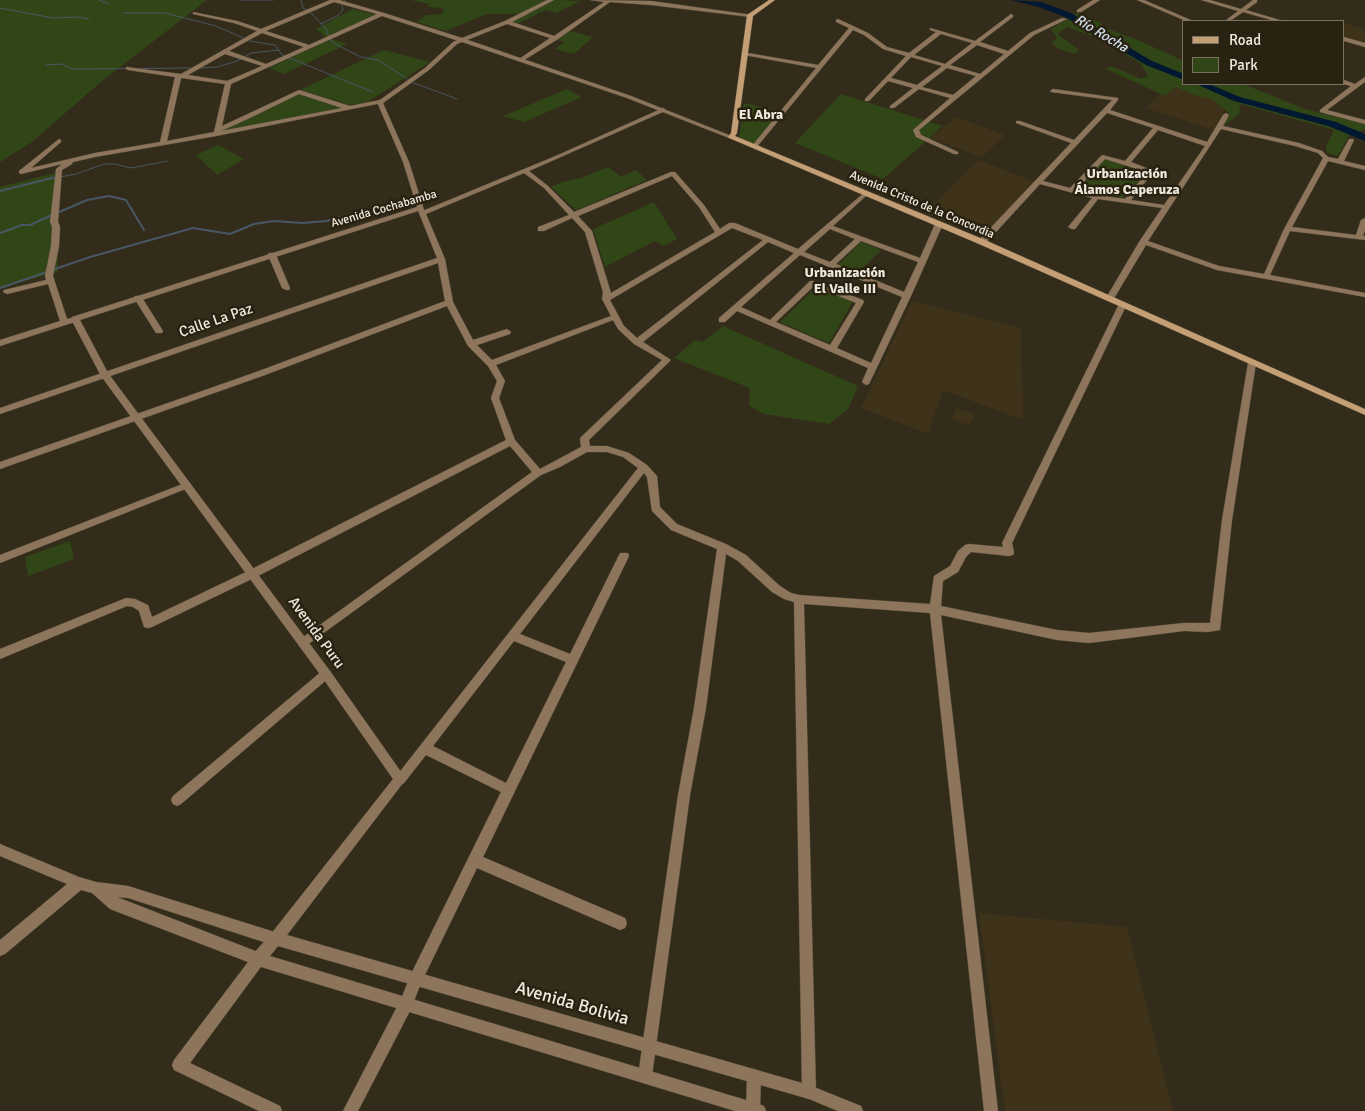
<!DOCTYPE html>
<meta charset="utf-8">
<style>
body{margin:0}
#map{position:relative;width:1365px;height:1111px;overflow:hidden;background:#342c1a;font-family:Signika,sans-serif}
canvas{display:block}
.legend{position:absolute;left:1182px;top:20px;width:162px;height:65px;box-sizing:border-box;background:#2a2211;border:1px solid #797263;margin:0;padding:6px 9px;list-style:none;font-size:15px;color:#efe9de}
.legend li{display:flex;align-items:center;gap:10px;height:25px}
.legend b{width:25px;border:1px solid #797263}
</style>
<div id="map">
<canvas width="1365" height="1111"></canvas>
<ul class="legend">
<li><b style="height:6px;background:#c49e75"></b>Road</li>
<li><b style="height:14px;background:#314616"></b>Park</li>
</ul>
</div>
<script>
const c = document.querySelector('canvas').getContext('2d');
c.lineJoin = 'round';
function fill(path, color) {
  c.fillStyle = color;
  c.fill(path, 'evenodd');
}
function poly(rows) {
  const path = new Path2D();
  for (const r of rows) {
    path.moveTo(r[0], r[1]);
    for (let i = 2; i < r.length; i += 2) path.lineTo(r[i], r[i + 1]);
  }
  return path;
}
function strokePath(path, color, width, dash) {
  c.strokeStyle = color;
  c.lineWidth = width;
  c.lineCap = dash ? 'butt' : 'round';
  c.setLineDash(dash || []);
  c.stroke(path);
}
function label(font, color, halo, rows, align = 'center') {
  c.font = font + ' Signika,sans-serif';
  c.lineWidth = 5;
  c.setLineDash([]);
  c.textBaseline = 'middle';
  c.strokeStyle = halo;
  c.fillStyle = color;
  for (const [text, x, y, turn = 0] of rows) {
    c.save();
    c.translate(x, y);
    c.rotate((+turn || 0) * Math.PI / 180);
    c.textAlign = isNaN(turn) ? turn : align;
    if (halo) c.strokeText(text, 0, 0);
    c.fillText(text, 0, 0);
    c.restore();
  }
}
fill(poly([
 [1344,23,1365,29,1365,43,1344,37],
 [1176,87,1194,95,1212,99,1225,109,1213,130,1146,108,1160,94,1165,96],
 [956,117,1005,135,982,157,931,138],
 [978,160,1036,182,981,236,925,213],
 [912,301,1021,328,1023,420,943,390,928,434,861,408],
 [957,408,975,414,969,425,951,419],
 [979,913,1127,927,1173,1111,1005,1111]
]), '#3e321a');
fill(poly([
 [0,0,207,0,102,81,32,142,0,162],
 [411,0,548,0,519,14,487,14,446,31,417,22,426,15,443,14,443,8,428,7,429,4],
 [555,0,581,1,556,13,546,10,517,24,511,22],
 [353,9,375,15,326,37,316,29],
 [1079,13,1103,24,1101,26,1140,41,1184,61,1184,76,1152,63,1123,47,1110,36,1071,15],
 [1069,18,1146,63,1184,78,1184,84,1197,84,1236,100,1316,121,1350,134,1338,156,1327,153,1326,147,1334,130,1240,104,1239,114,1224,126,1230,114,1212,99,1194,95,1176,87,1165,96,1106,69,1111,66,1141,79,1148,76,1141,64,1103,40,1067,27,1057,34,1079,50,1075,54,1059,49,1052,43,1057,38,1051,29],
 [570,31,593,37,574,54,555,49,565,42,558,40],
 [332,39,347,44,284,74,269,68],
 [384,50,430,62,369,101,351,105,300,90],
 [1203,84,1243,84,1305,109,1365,124,1365,129,1356,133,1331,122,1237,98],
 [567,89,582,97,524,122,503,116],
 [299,94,344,108,224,131,226,128,250,119],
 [841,94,943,126,883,179,795,143],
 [744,103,781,111,755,144,739,138],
 [218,145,244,159,217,175,196,155],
 [1105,159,1144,170,1146,173,1124,198,1098,195,1078,188],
 [608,167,621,177,636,170,647,180,576,210,551,187,562,182,581,178],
 [58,172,58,272,0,288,0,187],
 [654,202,677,239,663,246,655,241,605,267,593,229],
 [861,242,881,250,858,273,838,265],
 [817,286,853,301,829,343,780,322],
 [723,326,858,386,848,409,829,424,764,414,749,406,750,388,674,358,695,340,703,342],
 [70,541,74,559,28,576,25,557]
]), '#314616');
strokePath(poly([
 [99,0,109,4],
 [241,0,273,0],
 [301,0,303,8,312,14,326,29,331,41,337,45,361,57,378,60,414,83,457,99],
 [0,8,53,18,78,17,89,19],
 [123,13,165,13,216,26,250,41,275,45,282,55,373,92],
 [321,24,337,16,343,10,342,6,345,0],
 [46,65,62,64,72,69,193,68],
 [199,68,217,67,237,61,251,53,279,50],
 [1362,137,1365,135],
 [49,179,76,174,104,164,115,164,131,168,168,161]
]), '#485766', 1);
strokePath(poly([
 [0,191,56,177],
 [57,213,87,200,109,196,126,200,144,230],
 [0,233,22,225,30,225,52,215],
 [0,288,90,257,193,228,230,234,254,224,274,221,302,223,327,221,355,213]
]), '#485766', 2);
fill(poly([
 [1011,0,1041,2,1071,13,1152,61,1184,74,1184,80,1146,65,1065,17,1039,7,1011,0],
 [1196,84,1209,84,1240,97,1336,122,1365,134,1365,141,1328,126,1234,101,1196,84]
]), '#001832');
const minor = poly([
 [330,0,339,0,384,13,462,38,505,21,547,0,554,0,512,22,554,36,604,2,590,0,651,1,753,15,750,17,651,5,610,2,558,39,521,62,518,60,519,59,550,38,507,24,462,42,382,16,231,84,222,126,299,90,350,106,380,100,383,102,382,103,216,136,95,157,73,162,72,164,62,170,58,222,60,227,59,246,53,276,67,319,75,317,79,319,78,321,0,346,0,340,60,321,48,284,7,294,3,292,4,290,46,280,45,276,51,246,52,227,50,222,56,169,62,164,21,174,19,173,19,171,59,139,61,140,61,142,31,168,95,153,160,142,175,77,128,70,126,69,126,67,181,74,257,31,234,23,193,14,193,12,237,21,261,29,330,0],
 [334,2,377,14,309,45,266,31,334,2],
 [262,33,304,47,266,64,229,51,262,33],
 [225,54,262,66,227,81,188,75,225,54],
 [181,78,225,84,214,132,167,141,181,78],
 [299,94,342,108,221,131,250,118,299,94],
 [1093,0,1100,0,1081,12,1077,12,1077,10,1093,0],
 [1137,0,1144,0,1193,21,1186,21,1137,0],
 [1201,0,1210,0,1241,9,1253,0,1257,0,1257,2,1246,10,1283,21,1275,21,1243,12,1230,21,1225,21,1238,11,1201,0],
 [1011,14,1013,15,1013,17,980,42,1008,51,1030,33,1062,18,1067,19,1034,35,919,130,921,135,958,152,958,154,954,154,916,137,913,130,950,98,919,89,894,108,890,108,890,106,913,88,888,81,869,101,865,101,865,99,906,56,883,49,864,35,853,30,756,148,751,147,816,68,744,55,742,54,742,52,818,65,849,28,836,22,836,20,838,19,868,33,887,47,909,53,936,32,930,30,930,28,975,41,1011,14],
 [941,34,972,43,945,64,914,55,941,34],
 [977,45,1004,54,980,74,950,65,977,45],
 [911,57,942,66,917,85,891,78,911,57],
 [947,68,976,76,953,95,922,87,947,68],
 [1344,37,1365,43,1365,47,1344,41,1344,37],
 [1365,77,1365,82,1327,110,1365,120,1365,124,1320,112,1320,110,1351,86,1343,84,1344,80,1355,84,1365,77],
 [1053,89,1118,98,1118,100,1110,110,1207,142,1223,115,1226,113,1229,115,1223,126,1299,143,1322,151,1328,157,1338,159,1349,139,1353,139,1354,140,1344,161,1365,166,1365,170,1328,161,1292,227,1356,235,1361,220,1365,218,1365,230,1363,236,1365,236,1365,240,1290,231,1270,275,1365,293,1365,297,1217,270,1146,245,1113,300,1107,300,1106,298,1139,242,1162,208,1098,199,1075,229,1072,229,1068,227,1092,198,1040,184,985,244,979,244,979,240,1071,143,1016,123,1016,121,1020,121,1074,140,1112,100,1051,92,1050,91,1053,89],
 [1107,113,1153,128,1125,161,1102,155,1070,188,1043,181,1107,113],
 [1221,129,1295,146,1318,153,1323,158,1284,229,1264,274,1219,266,1148,241,1221,129],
 [1158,130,1205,146,1164,205,1131,200,1154,171,1131,162,1158,130],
 [1105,159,1147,172,1125,199,1096,195,1076,190,1105,159],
 [663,108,665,109,665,111,529,171,548,186,574,212,671,172,675,172,704,205,720,229,729,223,735,223,798,249,865,192,868,194,867,195,833,226,920,258,935,224,939,222,943,224,911,296,869,384,866,385,862,382,868,368,737,311,725,322,719,322,719,318,794,253,768,242,643,342,671,360,589,440,590,446,607,446,629,453,647,465,657,476,660,507,677,524,726,544,746,555,780,586,791,593,799,595,930,604,934,576,950,566,958,551,965,545,969,544,1003,547,1002,543,1119,304,1123,302,1127,304,1012,543,1014,552,1013,555,1009,556,971,552,966,557,958,572,943,581,941,606,1057,630,1089,633,1184,623,1210,623,1222,520,1248,363,1252,360,1256,363,1232,520,1220,630,1208,632,1184,631,1089,643,1057,640,941,615,998,1111,984,1111,930,613,804,604,816,1092,814,1097,809,1099,804,1097,802,1092,794,602,784,599,772,592,738,561,726,554,706,708,690,795,652,1076,650,1081,645,1083,640,1081,638,1076,678,795,694,708,717,549,671,530,652,511,647,477,644,473,520,634,570,654,620,553,628,553,629,556,483,857,625,918,627,923,625,928,620,930,477,868,421,983,411,1009,358,1111,343,1111,401,999,411,974,501,792,426,755,404,783,400,785,396,783,394,779,638,468,623,457,607,452,587,452,560,467,541,475,303,648,299,646,298,643,299,640,532,472,510,446,256,577,152,627,148,628,144,627,139,611,133,607,127,606,0,659,0,649,126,598,135,599,148,605,152,617,248,571,506,440,491,398,497,381,488,366,468,346,447,306,265,375,0,469,0,462,259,371,445,301,438,263,0,414,0,408,437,258,419,213,420,212,558,155,663,108],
 [524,173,544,188,569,215,538,227,538,231,544,231,572,218,585,232,603,292,602,299,611,316,492,360,477,345,510,334,511,332,507,329,473,340,453,302,445,259,426,214,524,173],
 [672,176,699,207,715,232,611,293,592,231,578,216,672,176],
 [732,228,763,240,637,338,624,326,610,300,732,228],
 [830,229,855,239,830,262,804,252,830,229],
 [861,241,918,262,904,292,836,264,861,241],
 [800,255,902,297,871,363,837,348,864,302,863,300,813,281,810,281,770,320,741,307,800,255],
 [814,286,856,303,830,345,776,322,814,286],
 [613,320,618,329,634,344,662,360,581,437,580,439,581,447,540,469,515,440,499,398,505,381,496,365,613,320],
 [514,641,566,662,506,783,433,746,514,641],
 [269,253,275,253,276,255,290,288,289,290,286,290,282,288,268,255,269,253],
 [135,296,141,296,163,331,162,333,156,333,134,298,135,296],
 [185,483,190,486,188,488,0,563,0,555,185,483],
 [326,669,330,671,332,674,330,677,181,804,177,806,173,804,171,800,173,796,322,671,326,669],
 [0,844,79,877,96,882,128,886,281,934,283,939,281,944,276,946,128,898,117,897,263,954,265,959,263,964,190,1063,280,1106,282,1111,259,1111,174,1070,172,1065,174,1060,248,962,110,909,92,893,81,890,5,954,0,956,0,940,67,884,0,856,0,844],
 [754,1069,759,1071,761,1076,760,1111,746,1111,747,1076,749,1071,754,1069]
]);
const tertiary = poly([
 [462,38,631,96,734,137,729,138,627,98,462,42,457,44,429,70,383,103,409,162,425,213,424,214,420,214,418,211,80,320,108,373,330,671,406,779,287,935,809,1085,861,1106,863,1111,838,1111,809,1099,278,946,270,956,759,1104,764,1106,766,1111,735,1111,258,966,253,964,251,959,253,954,271,934,393,779,322,677,101,376,71,319,72,317,417,207,403,162,377,102,425,68,453,42,462,38]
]);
const secondary = poly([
 [769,0,775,0,753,16,737,133,735,136,985,240,1365,409,1365,415,979,244,729,138,728,137,731,133,747,15,769,0]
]);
strokePath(minor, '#524a39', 1);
strokePath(tertiary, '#524a39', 1);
strokePath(secondary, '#524a39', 1);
fill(minor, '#8d755c');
fill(tertiary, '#8d755c');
fill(secondary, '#c49e75');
label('12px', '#efe9de', '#2a2211', [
 ["Avenida Cristo de la Concordia",922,205,23],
 ["Avenida Cochabamba",384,209,-16]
]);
label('italic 14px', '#d0dfee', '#2a2211', [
 ["Río Rocha",1101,34,31]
]);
label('bold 14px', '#efe9de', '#2a2211', [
 ["El Abra",761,115],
 ["Urbanización",1127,174],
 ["Álamos Caperuza",1127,190],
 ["Urbanización",845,273],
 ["El Valle III",845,289]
]);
label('15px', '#efe9de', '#2a2211', [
 ["Calle La Paz",216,321,-19],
 ["Avenida Puru",316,633,54]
]);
label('18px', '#efe9de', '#2a2211', [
 ["Avenida Bolivia",572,1004,16]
]);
</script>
